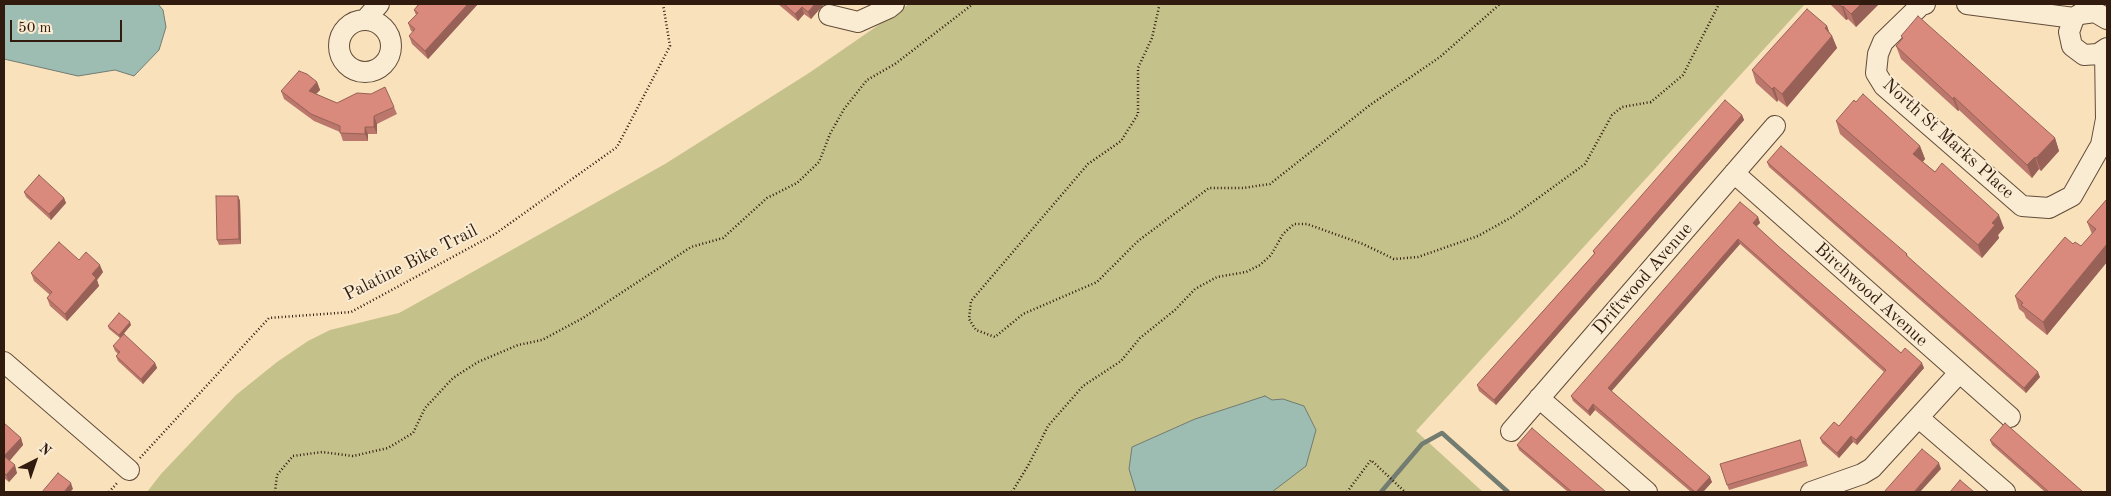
<!DOCTYPE html>
<style>
body{margin:0}
#map{position:relative;width:2111px;height:496px;overflow:hidden;background:#f8e1bb;font-family:"Old Standard TT",serif}
canvas{display:block}
.frame{position:absolute;inset:0;border:5px solid #311b0e;pointer-events:none}
.north{position:absolute;left:10px;top:436px;width:50px;height:50px;-webkit-text-stroke:4px #faecd3;paint-order:stroke;rotate:41deg;font-size:14px;font-weight:700;line-height:20px;text-align:center;color:#311b0e}
.north::after{content:'';display:block;margin:auto;width:18px;height:22px;background:#311b0e;clip-path:polygon(50% 0,100% 100%,50% 72%,0 100%)}
.scale{position:absolute;left:10px;top:20px;width:112px;height:22px;box-sizing:border-box;border:2px solid #311b0e;border-top:0;padding-left:6px;font-size:15px;line-height:18px;white-space:nowrap;color:#311b0e;-webkit-text-stroke:4px #faecd3;paint-order:stroke}
</style>
<div id="map">
<canvas width="2111" height="496"></canvas>
<div class="frame"></div>
<div class="north">N</div>
<div class="scale">50 m</div>
</div>
<script>
const c = document.querySelector('canvas').getContext('2d');
c.lineJoin = 'round';
function fill(path, color) {
  c.fillStyle = color;
  c.fill(path, 'evenodd');
}
function poly(rows) {
  const path = new Path2D();
  for (const r of rows) {
    if (r.length === 3) {
      path.moveTo(r[0] + r[2], r[1]);
      path.arc(r[0], r[1], r[2], 0, 2 * Math.PI);
      continue;
    }
    path.moveTo(r[0], r[1]);
    for (let i = 2; i < r.length; i += 2) path.lineTo(r[i], r[i + 1]);
  }
  return path;
}
function strokePath(path, color, width, dash) {
  c.strokeStyle = color;
  c.lineWidth = width;
  c.lineCap = dash ? 'butt' : 'round';
  c.setLineDash(dash || []);
  c.stroke(path);
}
function label(font, color, halo, rows, align = 'center') {
  c.font = font + ' "Old Standard TT",serif';
  c.lineWidth = 4;
  c.setLineDash([]);
  c.textBaseline = 'middle';
  c.strokeStyle = halo;
  c.fillStyle = color;
  for (const [text, x, y, turn = 0] of rows) {
    c.save();
    c.translate(x, y);
    c.rotate((+turn || 0) * Math.PI / 180);
    c.textAlign = isNaN(turn) ? turn : align;
    if (halo) c.strokeText(text, 0, 0);
    c.fillText(text, 0, 0);
    c.restore();
  }
}
fill(poly([
 [909,4,1805,4,1416,431,1483,492,147,492,161,474,236,395,277,362,308,341,330,330,399,313,419,302,665,164,809,73]
]), '#c5c18b');
const water = poly([
 [4,4,158,4,163,10,166,27,159,50,134,76,115,70,78,76,4,59,4,4],
 [1265,396,1272,400,1283,399,1304,406,1316,430,1306,466,1272,492,1136,492,1129,469,1132,447,1195,419,1265,396]
]);
fill(water, '#9dbdb3');
strokePath(water, '#727c71', 1);
strokePath(poly([
 [1381,492,1422,444,1442,433,1508,492]
]), '#727c71', 4.5);
const minor = poly([
 [1925,4,1921,5,1883,42,1878,54,1876,73,1884,86,2022,206,2049,208,2072,196,2101,145,2106,119,2105,50],
 [1967,4,2074,18],
 [829,15,858,22,889,8,894,4],
 [2107,19,2095,12,2080,14,2074,18,2069,32,2072,46,2084,55,2098,54,2107,48],
 [365,46,26],
 [365,20,379,4],
 [1734,173,2010,417],
 [4,362,129,470],
 [1539,398,1647,492],
 [1919,418,2005,492],
 [1511,431,1775,126],
 [1811,492,1862,474,1872,468,1959,373]
]);
strokePath(minor, '#634c39', 22);
strokePath(poly([
 [1158,4,1159,7,1152,38,1138,68,1138,114,1121,141,1088,164,971,301,969,319,976,330,995,337,1023,314,1097,282,1138,241,1209,188,1243,188,1270,184,1370,105,1440,57,1500,4],
 [140,458,269,318,351,312,495,234,617,147,670,46,663,4],
 [109,492,118,482],
 [275,492,277,475,293,456,322,452,353,456,388,448,413,433,425,408,453,378,478,362,518,345,542,340,583,318,691,247,723,238,767,198,797,183,819,162,830,134,844,109,867,80,895,64,973,4],
 [1012,492,1029,464,1048,426,1083,386,1121,361,1140,338,1175,310,1195,289,1217,277,1246,272,1260,265,1271,255,1283,234,1294,224,1307,224,1332,233,1363,244,1394,259,1418,257,1478,236,1512,217,1585,164,1612,115,1622,107,1651,102,1683,75,1719,4],
 [1347,492,1371,460,1405,492]
]), '#311b0e', 2.5, [1, 2.5]);
strokePath(minor, '#faecd3', 20);
fill(poly([
 [419,4,478,4,428,59,412,44,409,36,413,32,411,31,408,23,416,15,414,10],
 [778,4,824,4,811,19,804,14,798,21],
 [1830,4,1879,4,1856,27,1848,19,1846,20],
 [1827,26,1829,32,1832,36,1837,48,1787,107,1778,100,1777,102,1756,83,1752,70],
 [1901,36,2055,138,2059,151,2041,171,2039,169,2032,178,1959,110,1958,111,1901,59,1896,46,1902,39],
 [317,82,320,90,316,94,337,103,394,107,397,114,377,124,377,134,368,134,368,141,343,141,340,132,314,121,284,99,281,91],
 [1742,115,1744,120,1496,405,1479,391,1477,385,1594,254,1593,251],
 [1836,121,1920,146,1925,159,1923,162,2004,228,1998,235,1999,238,1982,258,1840,134],
 [1767,162,1907,254,1908,257,2040,377,2026,393,1769,167],
 [24,192,64,198,66,203,51,220,26,197],
 [238,196,240,201,241,244,219,245,217,240],
 [2107,199,2107,262,2047,335,2026,318,2024,313,2019,309,2015,296,2073,244,2081,246,2092,234,2087,222],
 [1758,217,1760,223,1756,226,1778,246,1901,353,1924,368,1857,445,1853,442,1839,458,1822,443,1820,438,1839,426,1884,372,1740,244,1611,391,1712,482,1703,492,1691,492,1595,410,1590,416,1573,401,1571,396],
 [79,260,103,272,97,280,99,286,67,321,50,306,47,298,50,295,34,281,31,273],
 [131,325,120,338,109,329,108,326],
 [113,346,155,363,157,368,143,384,118,361,116,356,118,354,115,351],
 [4,423,21,438,23,445,9,461,17,473,9,482,4,478],
 [1800,440,1808,466,1729,490,1727,485],
 [1990,440,2083,492,2045,492,1992,445],
 [1517,445,1606,492,1568,492,1519,450]
]), '#bb776b');
fill(poly([
 [468,4,478,4,428,59,425,51],
 [815,4,824,4,811,19,808,12],
 [1861,4,1879,4,1856,27,1851,14],
 [1843,6,1848,19,1846,20,1842,7],
 [802,7,804,14,798,21,795,14],
 [1827,26,1831,37,1832,36,1837,48,1787,107,1782,94],
 [317,82,320,90,312,98,309,91],
 [1774,87,1778,100,1777,102,1772,89],
 [1954,97,1959,110,1958,111,1953,99],
 [1742,115,1744,120,1496,405,1494,400],
 [374,116,377,124,377,134,374,127],
 [365,127,368,134,368,141,365,134],
 [2055,138,2059,151,2041,171,2036,158],
 [1920,146,1925,159,1918,167,1913,154],
 [2035,157,2039,169,2032,178,2027,165],
 [238,196,240,201,241,244,239,239],
 [64,198,66,203,51,220,49,214],
 [1999,215,2004,228,1998,235,1999,238,1982,258,1978,245,1992,223],
 [1758,217,1760,223,1755,228,1753,223],
 [1738,239,1740,244,1610,393,1608,388],
 [2107,244,2107,262,2047,335,2043,322],
 [100,265,103,272,97,280,99,286,67,321,65,314,92,274],
 [130,322,131,325,120,338,119,335],
 [155,363,157,368,143,384,141,379],
 [1922,363,1924,368,1857,445,1856,440],
 [2038,372,2040,377,2026,393,2024,388],
 [1593,404,1595,410,1590,416,1588,411],
 [1851,436,1853,442,1839,458,1837,453],
 [21,438,23,445,7,464,4,456],
 [1939,463,1941,469,1920,492,1914,492],
 [15,465,17,473,9,482,6,475],
 [1710,477,1712,482,1703,492,1696,492],
 [71,483,73,489,70,492,64,492]
]), '#986157');
const building = poly([
 [419,4,468,4,425,51,409,36,415,29,408,23,418,13,414,10,419,4],
 [784,4,815,4,808,12,802,7,795,14,784,4],
 [1838,4,1861,4,1851,14,1843,6,1842,7,1838,4],
 [1807,9,1827,26,1825,28,1832,36,1782,94,1774,87,1772,89,1752,70,1807,9],
 [1918,16,2055,138,2036,158,2035,157,2027,165,1954,97,1953,99,1896,46,1903,38,1901,36,1918,16],
 [299,71,307,74,317,82,309,91,337,103,357,93,371,94,385,87,394,107,374,116,374,127,365,127,365,134,340,133,340,126,311,114,281,91,299,71],
 [1863,94,1920,146,1913,154,1935,172,1942,163,1999,215,1992,223,1995,225,1978,245,1836,121,1854,100,1856,102,1863,94],
 [1725,100,1742,115,1494,400,1477,385,1595,253,1593,251,1725,100],
 [1781,146,1907,254,1906,255,2038,372,2024,388,1767,162,1781,146],
 [39,175,64,198,49,214,24,192,39,175],
 [216,196,238,196,239,239,217,240,216,196],
 [2107,199,2107,244,2043,322,2021,305,2023,303,2015,296,2065,237,2073,244,2075,242,2081,246,2096,229,2087,222,2107,199],
 [1740,202,1758,217,1753,223,1778,246,1901,353,1905,348,1922,363,1856,440,1851,436,1837,453,1820,438,1834,422,1839,426,1886,370,1738,239,1608,388,1710,477,1696,492,1695,492,1593,404,1588,411,1571,396,1740,202],
 [59,242,79,260,86,252,100,265,92,274,96,278,65,314,47,298,52,292,31,273,59,242],
 [119,313,130,322,119,335,108,326,119,313],
 [124,334,155,363,141,379,116,356,120,352,113,346,124,334],
 [4,423,21,438,4,456,15,465,6,475,4,473,4,423],
 [2005,423,2083,492,2049,492,1990,440,2005,423],
 [1532,428,1606,492,1572,492,1517,445,1532,428],
 [1800,440,1806,461,1727,485,1720,464,1800,440],
 [1922,449,1939,463,1914,492,1884,492,1922,449],
 [58,473,71,483,64,492,42,492,58,473],
 [1960,480,1974,492,1950,492,1960,480]
]);
fill(building, '#d98a7c');
strokePath(building, '#986157', 1);
label('18px', '#311b0e', '#faecd3', [
 ["North St Marks Place",1948,139,42],
 ["Palatine Bike Trail",411,263,-27],
 ["Driftwood Avenue",1643,279,-49],
 ["Birchwood Avenue",1871,295,42]
]);
</script>
